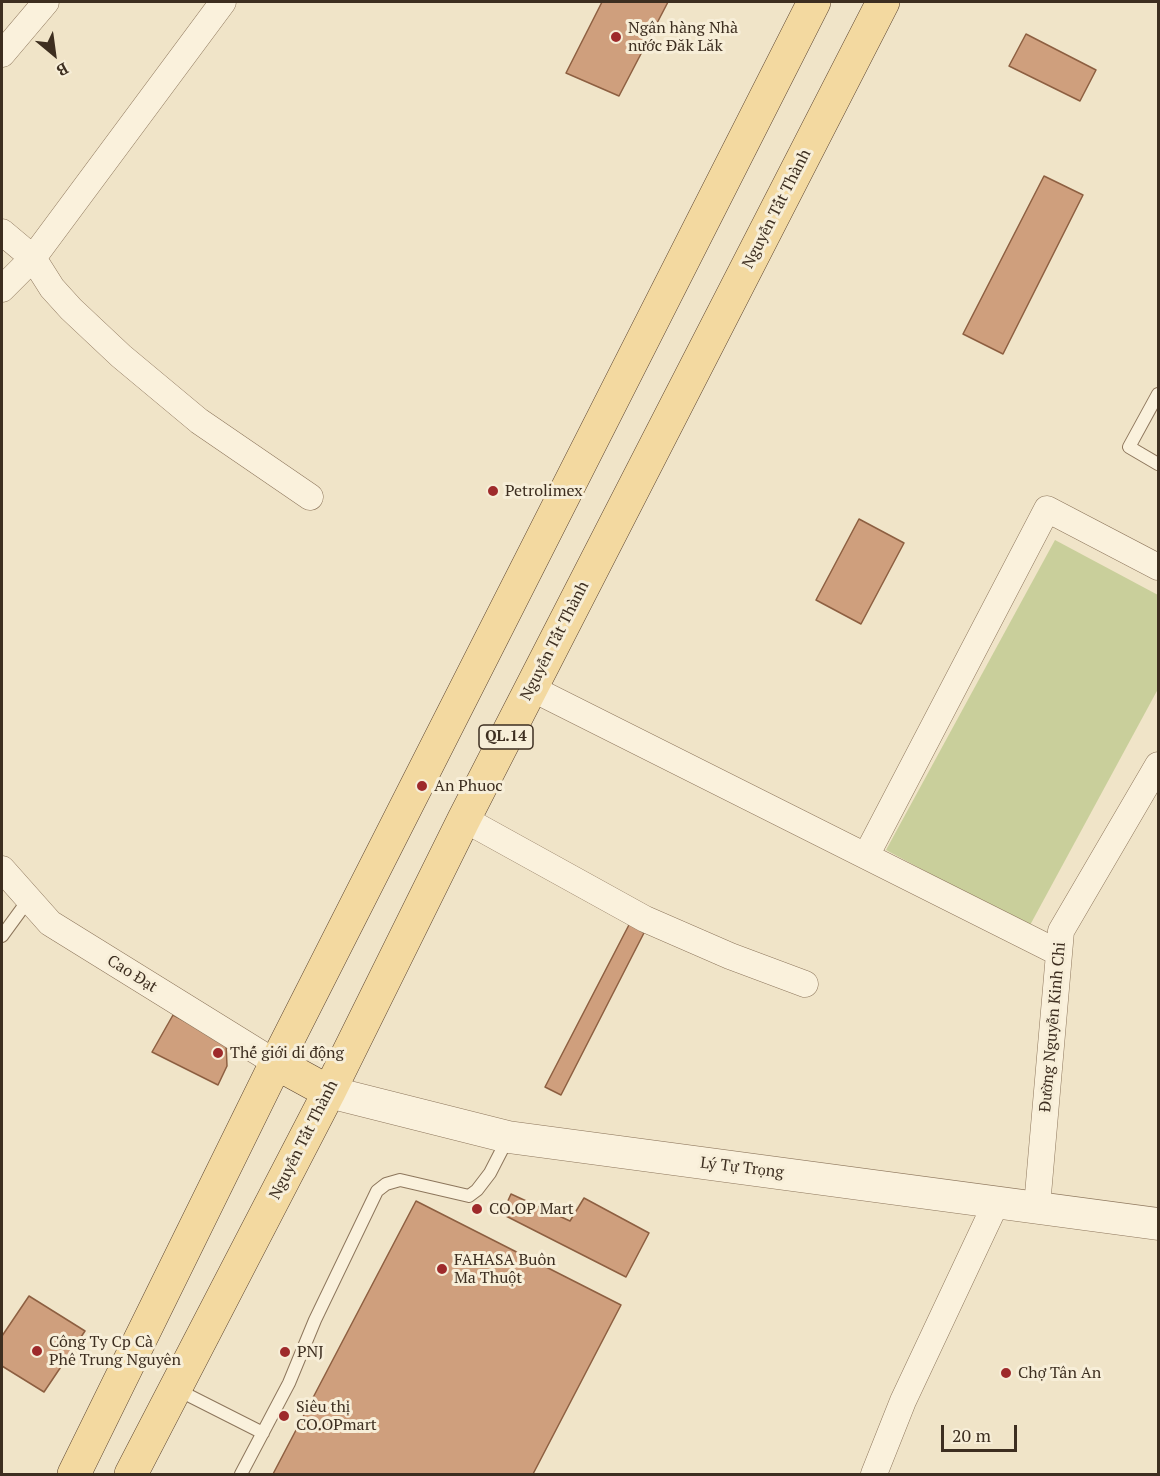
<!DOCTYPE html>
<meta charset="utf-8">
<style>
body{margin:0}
#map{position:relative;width:1160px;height:1476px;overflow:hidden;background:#f0e4c8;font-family:"PT Serif",serif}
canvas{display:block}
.frame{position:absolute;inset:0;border:3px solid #3d2e20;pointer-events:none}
.north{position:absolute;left:24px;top:24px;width:60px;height:60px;-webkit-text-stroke:4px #f7eed8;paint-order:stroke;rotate:151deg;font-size:16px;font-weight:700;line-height:24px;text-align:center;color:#3d2e20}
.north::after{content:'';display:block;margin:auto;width:21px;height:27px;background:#3d2e20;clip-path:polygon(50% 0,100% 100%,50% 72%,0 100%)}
.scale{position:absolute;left:941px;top:1425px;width:76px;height:27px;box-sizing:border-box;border:3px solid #3d2e20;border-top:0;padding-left:8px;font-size:18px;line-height:21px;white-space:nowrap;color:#3d2e20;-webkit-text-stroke:4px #f7eed8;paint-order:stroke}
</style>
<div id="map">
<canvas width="1160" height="1476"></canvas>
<div class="frame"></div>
<div class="north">B</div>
<div class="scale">20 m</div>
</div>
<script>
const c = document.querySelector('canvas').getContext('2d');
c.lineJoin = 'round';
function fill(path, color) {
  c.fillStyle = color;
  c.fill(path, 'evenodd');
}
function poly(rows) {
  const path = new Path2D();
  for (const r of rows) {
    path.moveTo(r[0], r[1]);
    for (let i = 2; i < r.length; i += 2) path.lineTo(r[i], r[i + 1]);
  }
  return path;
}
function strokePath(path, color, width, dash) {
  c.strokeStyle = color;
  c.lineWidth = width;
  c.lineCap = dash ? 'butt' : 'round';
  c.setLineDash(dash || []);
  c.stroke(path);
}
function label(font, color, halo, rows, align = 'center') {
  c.font = font + ' "PT Serif",serif';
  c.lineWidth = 6;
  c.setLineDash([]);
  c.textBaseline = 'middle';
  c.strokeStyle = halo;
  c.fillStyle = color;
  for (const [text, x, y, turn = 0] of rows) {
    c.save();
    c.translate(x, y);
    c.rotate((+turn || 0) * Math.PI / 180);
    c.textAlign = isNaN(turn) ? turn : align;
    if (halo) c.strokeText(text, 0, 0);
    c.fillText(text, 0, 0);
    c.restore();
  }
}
fill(poly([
 [1055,540,1158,595,1158,689,1029,927,886,850]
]), '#c9cf9b');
const building = poly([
 [602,2,668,2,619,96,566,73,602,2],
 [1026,34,1096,70,1080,101,1009,66,1026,34],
 [1044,176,1083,195,1003,354,963,334,1044,176],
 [859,519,904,543,861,624,816,600,859,519],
 [632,919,647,927,561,1095,545,1087,632,919],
 [173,1015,226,1042,227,1066,218,1085,152,1052,173,1015],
 [511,1194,570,1221,584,1198,649,1233,626,1277,502,1214,511,1194],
 [416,1201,621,1305,533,1474,273,1474,416,1201],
 [29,1296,85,1331,44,1392,2,1366,2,1336,29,1296]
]);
fill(building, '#cf9f7d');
strokePath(building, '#8d5f41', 1.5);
const service = poly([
 [1158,394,1129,447,1158,464],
 [2,936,29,899],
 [176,1389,263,1433],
 [241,1474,289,1383,315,1320,377,1191,386,1184,400,1180,469,1196,477,1190,490,1173,508,1138]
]);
const minor = poly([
 [2,54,46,2],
 [2,232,33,258,223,2],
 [2,289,33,258,52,288,71,309,121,356,199,421,310,497],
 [531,688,1059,953],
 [464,819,645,919,730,956,805,984],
 [866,856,1047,509,1158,567],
 [2,869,50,923,276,1063],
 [1037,1206,1061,931,1158,765],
 [874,1474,903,1401,997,1201]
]);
const tertiary = poly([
 [329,1092,508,1137,1158,1224]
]);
const primary = poly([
 [276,1063,329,1092],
 [74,1474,276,1063,814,2],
 [131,1474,329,1092,464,819,883,2]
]);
strokePath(service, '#8d765c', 14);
strokePath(minor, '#8d765c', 27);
strokePath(tertiary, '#8d765c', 33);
strokePath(primary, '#5b4430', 34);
strokePath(service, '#faf1dc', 12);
strokePath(minor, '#faf1dc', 26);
strokePath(tertiary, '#faf1dc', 32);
strokePath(primary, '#f3d9a0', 33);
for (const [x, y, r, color] of [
 [616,37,6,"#9e2a2b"],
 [493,491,6,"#9e2a2b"],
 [422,786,6,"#9e2a2b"],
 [218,1053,6,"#9e2a2b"],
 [477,1209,6,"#9e2a2b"],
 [442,1269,6,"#9e2a2b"],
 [37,1351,6,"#9e2a2b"],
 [285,1352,6,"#9e2a2b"],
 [1006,1373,6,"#9e2a2b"],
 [284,1416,6,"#9e2a2b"]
]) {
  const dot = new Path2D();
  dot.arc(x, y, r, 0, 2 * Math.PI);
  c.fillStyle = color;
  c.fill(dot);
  strokePath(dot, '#f7eed8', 2);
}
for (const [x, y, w] of [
 [506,737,54]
]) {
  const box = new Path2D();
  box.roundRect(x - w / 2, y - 12, w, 24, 4.5);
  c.fillStyle = '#f7eed8';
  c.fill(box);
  strokePath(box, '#3d2e20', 1.5);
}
label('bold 15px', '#3d2e20', null, [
 ["QL.14",506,737]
]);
label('16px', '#3d2e20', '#f7eed8', [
 ["Ngân hàng Nhà",628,28],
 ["nước Đăk Lăk",628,46],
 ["Petrolimex",505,491],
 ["An Phuoc",434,786],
 ["Thế giới di động",230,1053],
 ["CO.OP Mart",489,1209],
 ["FAHASA Buôn",454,1260],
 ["Ma Thuột",454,1278],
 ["Công Ty Cp Cà",49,1342],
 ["Phê Trung Nguyên",49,1360],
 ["PNJ",297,1352],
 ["Chợ Tân An",1018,1373],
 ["Siêu thị",296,1407],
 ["CO.OPmart",296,1425]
], 'left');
label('16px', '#3d2e20', '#f7eed8', [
 ["Nguyễn Tất Thành",777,209,-63],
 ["Nguyễn Tất Thành",555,641,-63],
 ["Cao Đạt",132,974,32],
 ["Đường Nguyễn Kinh Chi",1053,1027,-85],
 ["Nguyễn Tất Thành",304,1140,-63],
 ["Lý Tự Trọng",742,1168,7]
]);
</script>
